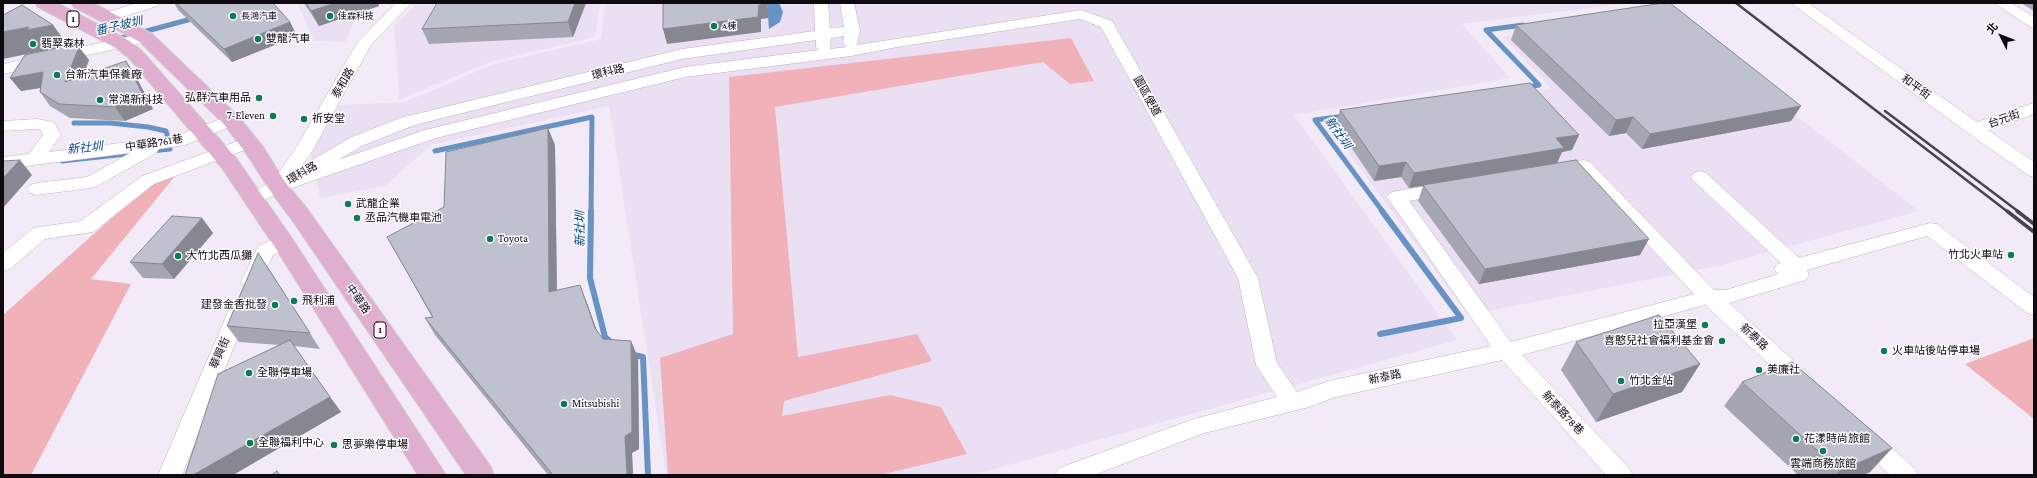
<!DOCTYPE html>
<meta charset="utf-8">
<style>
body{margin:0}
#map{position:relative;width:2037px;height:478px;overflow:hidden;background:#f2ebf7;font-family:"Crimson Pro","Noto Sans TC",serif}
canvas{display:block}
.frame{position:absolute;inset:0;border:4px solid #0d0b0f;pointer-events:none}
.north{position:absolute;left:1981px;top:16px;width:40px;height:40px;-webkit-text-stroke:3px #fdfaff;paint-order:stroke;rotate:312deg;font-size:11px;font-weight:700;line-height:16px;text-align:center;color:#0d0b0f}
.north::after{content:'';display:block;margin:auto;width:14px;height:18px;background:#0d0b0f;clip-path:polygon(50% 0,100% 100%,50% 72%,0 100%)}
</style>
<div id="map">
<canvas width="2037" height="478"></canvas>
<div class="frame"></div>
<div class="north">北</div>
</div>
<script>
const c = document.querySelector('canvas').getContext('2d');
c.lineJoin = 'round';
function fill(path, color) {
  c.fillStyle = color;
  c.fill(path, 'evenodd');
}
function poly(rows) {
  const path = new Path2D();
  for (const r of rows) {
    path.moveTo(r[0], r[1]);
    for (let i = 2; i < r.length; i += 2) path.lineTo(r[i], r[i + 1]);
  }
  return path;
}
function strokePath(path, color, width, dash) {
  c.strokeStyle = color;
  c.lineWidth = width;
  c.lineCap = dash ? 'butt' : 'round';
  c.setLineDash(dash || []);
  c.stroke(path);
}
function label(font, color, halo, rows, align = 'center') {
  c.font = font + ' "Crimson Pro","Noto Sans TC",serif';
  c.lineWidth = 3;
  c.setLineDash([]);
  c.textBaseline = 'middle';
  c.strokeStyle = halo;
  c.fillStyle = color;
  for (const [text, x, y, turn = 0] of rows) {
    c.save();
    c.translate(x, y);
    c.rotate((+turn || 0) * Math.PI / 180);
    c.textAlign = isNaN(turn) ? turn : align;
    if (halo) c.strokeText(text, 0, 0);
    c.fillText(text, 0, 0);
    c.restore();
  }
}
fill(poly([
 [297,3,373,3,354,22,345,42,314,41],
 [418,3,600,3,595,37,490,62,399,100,394,25],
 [605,3,1629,3,1462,24,1510,78,1294,115,1457,340,973,475,666,475,609,106,431,145,385,186,320,198,311,154,338,105,405,102,494,64,601,39],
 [1661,10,1919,211,1722,265,1468,315,1326,122,1551,88,1503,37]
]), '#ebe0f3');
fill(poly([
 [1071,38,1094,81,1070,84,1043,62,775,107,798,357,917,334,932,361,784,401,782,416,890,395,941,407,967,454,880,475,668,475,660,358,733,334,729,77],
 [176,175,91,279,131,284,31,475,3,475,3,315,153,181],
 [2034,338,2034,419,1965,364]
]), '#f0b1b9');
fill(poly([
 [767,3,779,3,783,12,780,22,769,29]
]), '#6693c4');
strokePath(poly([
 [1523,25,1486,30,1539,85,1526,87],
 [117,39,195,18],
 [1345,116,1315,120,1383,212],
 [74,123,110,123,148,127,166,131,167,135],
 [151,151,170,149],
 [435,151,592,117,591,212],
 [62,161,136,153]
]), '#6693c4', 5);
strokePath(poly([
 [591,211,590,278,605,337,613,344],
 [1380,334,1461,318,1382,211],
 [630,354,643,357,648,475]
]), '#6693c4', 6);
const minor = poly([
 [137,3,159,3,157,6,107,22,102,20,99,17,102,14,137,3],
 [396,3,411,3,371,45,311,153,296,174,311,169,307,165,310,161,352,137,400,118,682,49,815,31,814,3,828,3,830,28,844,27,840,3,854,3,860,30,857,45,1081,10,1112,21,1258,278,1277,363,1297,392,1329,381,1491,346,1387,197,1390,193,1396,191,1445,183,1451,185,1454,189,1451,193,1409,201,1511,342,1694,294,1580,172,1556,176,1550,174,1547,170,1550,166,1556,164,1584,160,1590,162,1714,290,1726,290,1778,274,1774,269,1777,264,1781,263,1694,181,1691,177,1694,173,1700,171,1706,173,1799,258,1930,223,1937,224,2034,297,2034,315,2027,313,1927,236,1807,270,1809,275,1806,280,1729,303,1812,377,1815,383,1812,389,1804,392,1796,389,1705,305,1522,355,1629,468,1633,475,1606,475,1502,360,1332,398,1309,407,1204,433,1094,475,1055,475,1059,468,1194,419,1277,397,1256,365,1238,278,1101,27,1080,19,897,47,851,56,685,77,436,138,280,192,259,203,253,205,247,203,244,199,247,195,273,181,294,151,357,43,396,3],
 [844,36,843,43,847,47,830,49,831,38,844,36],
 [816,40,816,47,819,50,685,67,425,130,338,160,364,145,412,126,438,119,682,59,816,40],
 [1791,3,1808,3,1977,122,2034,103,2034,114,1988,130,2034,162,2034,177,2028,175,1968,133,1791,3],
 [1994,3,2011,3,2034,17,2034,28,2029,26,1994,3],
 [146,33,151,35,154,38,151,41,3,74,3,64,146,33],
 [231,115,237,116,239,120,237,124,185,145,159,149,156,153,97,186,91,188,36,195,30,193,27,189,30,185,36,183,87,177,130,153,3,169,3,157,29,154,43,135,41,130,37,129,3,131,3,121,37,119,54,122,61,135,49,152,176,136,231,115],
 [249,137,255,138,258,142,255,146,154,184,93,232,45,239,10,269,3,271,3,253,33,228,81,221,142,176,249,137],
 [283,235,290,237,293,242,290,247,273,255,258,287,251,289,244,287,241,282,258,246,283,235],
 [240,300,247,302,250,307,182,475,158,475,230,307,233,302,240,300],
 [1865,429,1873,431,1914,468,1918,475,1890,475,1857,445,1854,438,1857,431,1865,429]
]);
const major = poly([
 [35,3,57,3,128,40,141,50,236,158,291,237,446,475,418,475,275,247,222,168,129,58,116,48,38,7,35,3],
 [71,3,93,3,152,34,238,116,263,147,285,182,308,210,491,467,494,475,466,475,292,220,271,192,248,156,224,124,140,42,74,7,71,3]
]);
strokePath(minor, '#bab3bf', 1);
strokePath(major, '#cfcecf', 2);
fill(minor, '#fff');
fill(major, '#e0afd0');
strokePath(poly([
 [1736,3,2008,212],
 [1885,111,2019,212]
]), '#47444a', 2.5);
strokePath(poly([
 [2007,211,2034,232],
 [2017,211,2034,224]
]), '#47444a', 3.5);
fill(poly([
 [174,3,273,3,290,22,297,36,232,62,179,11],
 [304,3,378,3,379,6,319,26],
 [586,3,573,37,429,44,422,29],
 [2021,3,2034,3,2034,11],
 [1516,25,1801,106,1791,121,1642,149,1626,133,1609,136,1511,40],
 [68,45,79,47,89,60,83,76,135,75,153,109,125,121,70,118,50,106,40,92,40,88,21,91,10,78,25,55],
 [1340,110,1572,150,1562,152,1557,163,1640,255,1479,284,1418,201,1423,186,1409,188,1401,177,1374,181,1336,125],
 [555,145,557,290,587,303,597,331,603,339,631,341,638,358,639,449,632,453,633,475,548,475,435,335,425,318,432,317,387,237,444,207],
 [202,218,213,233,174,279,143,278,130,262],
 [258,253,320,349,294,346,341,412,233,475,185,475,279,345,239,342,227,326],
 [1576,342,1700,364,1682,392,1596,422,1561,370],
 [1742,382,1892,448,1870,472,1863,475,1798,475,1724,406]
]), '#a5a6b1');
fill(poly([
 [335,3,378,3,379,6,319,26,311,11],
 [575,3,586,3,573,37,568,22],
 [766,3,767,3,769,18,761,19,761,32,667,44,663,29],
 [290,22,297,36,232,62,224,49],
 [53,25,70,48,42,51,3,59,3,32,29,27],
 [79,47,89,60,76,96,65,82],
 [126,61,135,75,153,109,125,121,115,107],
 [43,72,53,86,21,91,10,78],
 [1801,106,1791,121,1642,149,1650,134],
 [1633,117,1626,133,1609,136,1616,120],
 [548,128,555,145,557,309,549,292],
 [1579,135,1572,150,1562,152,1557,163,1409,188,1414,173,1556,138],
 [20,160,32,175,3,208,3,178],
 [1406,162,1401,177,1374,181,1379,166],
 [202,218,213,233,174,279,162,264],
 [1649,239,1640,255,1479,284,1485,269],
 [258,253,269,269,320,349,310,333],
 [580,285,587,303,602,345,595,328],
 [631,341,638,358,639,449,632,453,633,475,627,475,625,436],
 [1700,364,1682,392,1596,422,1613,394],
 [330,397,341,412,233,475,193,475],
 [1892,448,1870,472,1863,475,1836,475,1840,471]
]), '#868790');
const building = poly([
 [176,3,273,3,290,22,224,49,176,3],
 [306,3,335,3,311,11,306,3],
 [437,3,575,3,568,22,422,29,437,3],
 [663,3,766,3,766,4,759,5,758,17,663,29,663,3],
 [1663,3,1670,3,1801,106,1650,134,1633,117,1616,120,1516,25,1663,3],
 [22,5,53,25,27,30,29,27,3,32,3,15,22,5],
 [75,44,79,47,65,82,126,61,143,95,115,107,59,104,40,92,43,72,10,78,25,55,75,44],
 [1530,83,1579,135,1556,138,1564,148,1414,173,1406,162,1379,166,1340,110,1530,83],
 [548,128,549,292,580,285,595,328,603,339,631,341,632,432,625,436,627,475,553,475,425,318,433,317,387,237,444,207,446,152,548,128],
 [20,160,3,178,3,161,20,160],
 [1576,160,1649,239,1485,269,1423,185,1576,160],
 [172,216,202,218,162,264,130,262,172,216],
 [258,253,310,333,227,326,258,253],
 [1659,315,1700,364,1613,394,1576,342,1659,315],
 [290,340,330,397,193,475,185,475,218,374,290,340],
 [1792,362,1892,448,1840,471,1742,382,1792,362],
 [277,471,280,475,271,475,277,471]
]);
fill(building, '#c0c1ce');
strokePath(building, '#868790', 1);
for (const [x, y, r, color] of [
 [233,16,4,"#0d7b55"],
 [330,16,4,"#0d7b55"],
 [714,26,4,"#0d7b55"],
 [258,39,4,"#0d7b55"],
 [33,44,4,"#0d7b55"],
 [57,75,4,"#0d7b55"],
 [259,98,4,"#0d7b55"],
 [100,100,4,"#0d7b55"],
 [273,116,4,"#0d7b55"],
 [304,119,4,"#0d7b55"],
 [348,204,4,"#0d7b55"],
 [357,218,4,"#0d7b55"],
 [490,239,4,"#0d7b55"],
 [2011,255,4,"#0d7b55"],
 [178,256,4,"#0d7b55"],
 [294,301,4,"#0d7b55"],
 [275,305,4,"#0d7b55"],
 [1705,325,4,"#0d7b55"],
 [1722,341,4,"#0d7b55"],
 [1884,351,4,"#0d7b55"],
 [1759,370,4,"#0d7b55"],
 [249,373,4,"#0d7b55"],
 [1621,381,4,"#0d7b55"],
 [564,404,4,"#0d7b55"],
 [1796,439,4,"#0d7b55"],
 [250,443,4,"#0d7b55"],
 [334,445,4,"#0d7b55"],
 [1823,451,4,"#0d7b55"]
]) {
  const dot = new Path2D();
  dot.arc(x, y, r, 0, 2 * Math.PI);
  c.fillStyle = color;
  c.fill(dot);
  strokePath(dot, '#fdfaff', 1.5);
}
label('9px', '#0d0b0f', '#fdfaff', [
 ["長鴻汽車",241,16],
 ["佳霖科技",338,16],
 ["A棟",722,26]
], 'left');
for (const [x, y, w] of [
 [73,19,12],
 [380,330,12]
]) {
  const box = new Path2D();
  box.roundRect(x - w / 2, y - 8, w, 16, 3);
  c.fillStyle = '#fdfaff';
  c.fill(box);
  strokePath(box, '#0d0b0f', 1);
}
label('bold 10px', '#0d0b0f', null, [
 ["1",73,19],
 ["1",380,330]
]);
label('11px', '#0d0b0f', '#fdfaff', [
 ["雙龍汽車",266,39],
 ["翡翠森林",41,44],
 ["台新汽車保養廠",65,75],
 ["弘群汽車用品",251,98,"right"],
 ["常鴻新科技",108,100],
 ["7-Eleven",265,116,"right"],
 ["祈安堂",312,119],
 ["武龍企業",356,204],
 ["丞品汽機車電池",365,218],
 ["Toyota",498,239],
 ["竹北火車站",2003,255,"right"],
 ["大竹北西瓜攤",186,256],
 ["飛利浦",302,301],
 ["建發金香批發",267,305,"right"],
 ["拉亞漢堡",1697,325,"right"],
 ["喜憨兒社會福利基金會",1714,341,"right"],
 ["火車站後站停車場",1892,351],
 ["美廉社",1767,370],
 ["全聯停車場",257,373],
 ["竹北金站",1629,381],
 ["Mitsubishi",572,404],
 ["花漾時尚旅館",1804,439],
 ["全聯福利中心",258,443],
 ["思夢樂停車場",342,445],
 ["雲端商務旅館",1823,464,"center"]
], 'left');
label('11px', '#0d0b0f', '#fdfaff', [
 ["環科路",608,72,-14],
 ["泰和路",343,83,-60],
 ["和平街",1916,87,36],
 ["園區便道",1147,96,61],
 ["台元街",2004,119,-20],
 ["中華路761巷",154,143,-9],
 ["環科路",302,173,-30],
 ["中華路",358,299,55],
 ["新泰路",1754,337,42],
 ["華興街",220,353,-66],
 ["新泰路",1385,377,-12],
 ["新泰路78巷",1563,413,47]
]);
label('italic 12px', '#004884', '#fdfaff', [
 ["番子坡圳",119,26,-13],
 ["新社圳",1338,133,54],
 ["新社圳",85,148,-6],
 ["新社圳",580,229,-90]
]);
</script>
